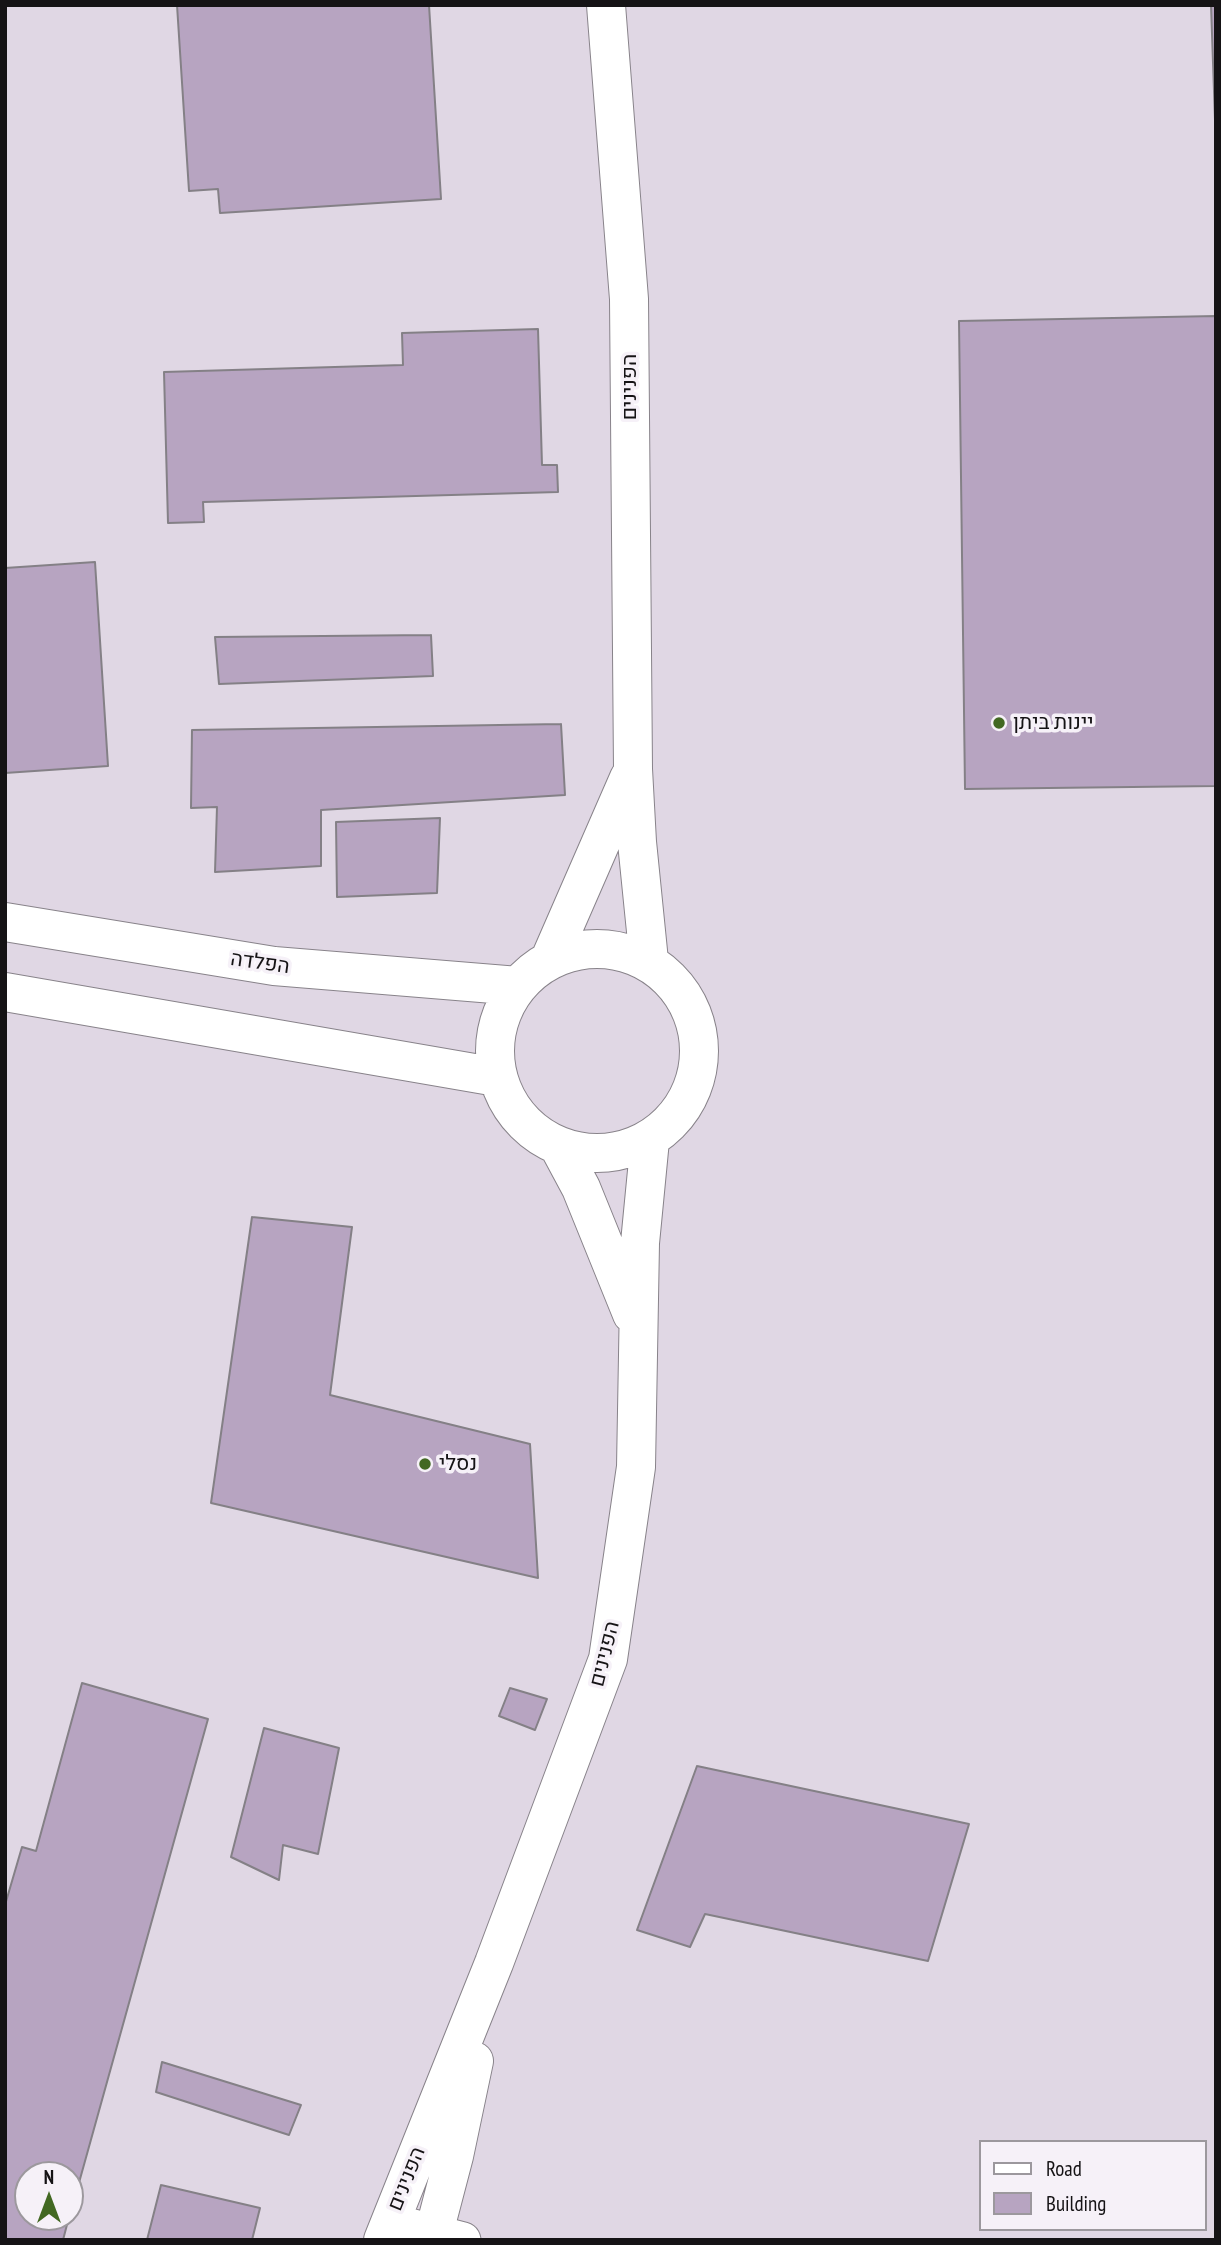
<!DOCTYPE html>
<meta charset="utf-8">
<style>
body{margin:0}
#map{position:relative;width:1221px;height:2245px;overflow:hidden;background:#e8e4eb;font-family:"PT Sans Narrow",sans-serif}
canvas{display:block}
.frame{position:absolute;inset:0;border:7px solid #151315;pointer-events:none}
.legend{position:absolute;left:979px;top:2140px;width:228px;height:91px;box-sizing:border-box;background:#f6f1f8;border:2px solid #9c989d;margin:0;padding:9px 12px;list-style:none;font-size:21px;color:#151315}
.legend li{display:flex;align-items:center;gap:14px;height:35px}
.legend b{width:35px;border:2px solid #9c989d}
.north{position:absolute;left:14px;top:2161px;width:70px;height:70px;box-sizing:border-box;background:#f6f1f8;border:2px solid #9c989d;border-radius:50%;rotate:0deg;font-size:19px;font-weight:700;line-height:28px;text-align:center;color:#151315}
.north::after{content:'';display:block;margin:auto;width:24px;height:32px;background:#426822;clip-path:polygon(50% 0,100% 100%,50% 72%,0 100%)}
</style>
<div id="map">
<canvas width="1221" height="2245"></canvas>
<div class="frame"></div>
<ul class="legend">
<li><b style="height:9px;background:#fff"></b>Road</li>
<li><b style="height:19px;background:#b7a4c1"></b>Building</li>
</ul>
<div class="north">N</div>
</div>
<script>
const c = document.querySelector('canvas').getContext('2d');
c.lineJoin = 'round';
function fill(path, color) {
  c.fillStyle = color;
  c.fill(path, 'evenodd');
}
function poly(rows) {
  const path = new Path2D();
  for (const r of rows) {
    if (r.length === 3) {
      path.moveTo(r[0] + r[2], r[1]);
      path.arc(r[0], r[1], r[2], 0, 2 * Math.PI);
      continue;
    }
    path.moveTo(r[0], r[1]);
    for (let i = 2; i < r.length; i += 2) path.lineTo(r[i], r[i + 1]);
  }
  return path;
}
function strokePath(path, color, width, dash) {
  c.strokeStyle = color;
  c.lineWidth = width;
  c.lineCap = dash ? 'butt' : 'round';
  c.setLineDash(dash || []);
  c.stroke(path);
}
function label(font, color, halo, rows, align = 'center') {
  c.font = font + ' "PT Sans Narrow",Heebo,sans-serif';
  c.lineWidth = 7;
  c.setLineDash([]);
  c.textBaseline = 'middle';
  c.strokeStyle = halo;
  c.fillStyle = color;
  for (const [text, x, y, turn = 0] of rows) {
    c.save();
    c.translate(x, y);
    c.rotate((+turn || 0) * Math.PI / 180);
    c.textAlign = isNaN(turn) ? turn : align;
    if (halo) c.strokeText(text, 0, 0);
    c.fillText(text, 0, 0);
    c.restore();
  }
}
fill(poly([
 [5,5,1216,5,1216,2240,5,2240],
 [981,2142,1205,2142,1205,2229,981,2229],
 [28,2175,70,2175,70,2217,28,2217]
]), '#e0d7e4');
const building = poly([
 [177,5,429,5,441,199,220,213,218,189,189,191,177,5],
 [1211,5,1216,5,1216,149,1211,5],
 [1216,316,1216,786,965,789,959,321,1216,316],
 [538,329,542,465,557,465,558,492,203,502,204,522,168,523,164,372,403,365,402,333,538,329],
 [95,562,108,766,5,773,5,568,95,562],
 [431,635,433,676,219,684,215,637,431,635],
 [561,724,565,795,321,810,321,866,215,872,217,807,191,808,192,730,561,724],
 [440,818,437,893,337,897,336,822,440,818],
 [252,1217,352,1227,330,1395,530,1444,538,1578,211,1503,252,1217],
 [82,1683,208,1719,70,2215,70,2175,28,2175,28,2217,69,2217,63,2240,5,2240,5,1905,22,1847,36,1851,82,1683],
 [510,1688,547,1699,535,1730,499,1716,510,1688],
 [264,1728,339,1748,318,1854,283,1845,279,1880,231,1857,264,1728],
 [697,1766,969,1824,928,1961,705,1914,690,1947,637,1930,697,1766],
 [162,2062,301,2105,289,2135,156,2092,162,2062],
 [161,2185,260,2208,252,2240,147,2240,161,2185]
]);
fill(building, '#b7a4c1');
strokePath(building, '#848086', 2);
const minor = poly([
 [390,2221,463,2240]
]);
const tertiary = poly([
 [606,5,629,299,633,769,637,842,649,961],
 [5,922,274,966,518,986],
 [597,1051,102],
 [550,959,629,778],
 [5,992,497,1077],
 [559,1147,581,1188,632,1314],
 [383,2240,494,1963,608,1659,636,1467,640,1243,650,1140],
 [432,2240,454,2156,474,2061]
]);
strokePath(minor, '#88838a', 37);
strokePath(tertiary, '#88838a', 40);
strokePath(minor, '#fff', 35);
strokePath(tertiary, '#fff', 38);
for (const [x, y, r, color] of [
 [999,723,7,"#426822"],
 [425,1464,7,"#426822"]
]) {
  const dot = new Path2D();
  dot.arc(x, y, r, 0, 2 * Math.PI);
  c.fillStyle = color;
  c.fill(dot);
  strokePath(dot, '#f6f1f8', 2.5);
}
label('21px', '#151315', '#f6f1f8', [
 ["הפנינים",630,387,-90],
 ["הפלדה",260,963,8],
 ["הפנינים",605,1654,-76],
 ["הפנינים",407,2179,-68]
]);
label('21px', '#151315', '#f6f1f8', [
 ["יינות ביתן",1013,723],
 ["נסלי",439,1464]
], 'left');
</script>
